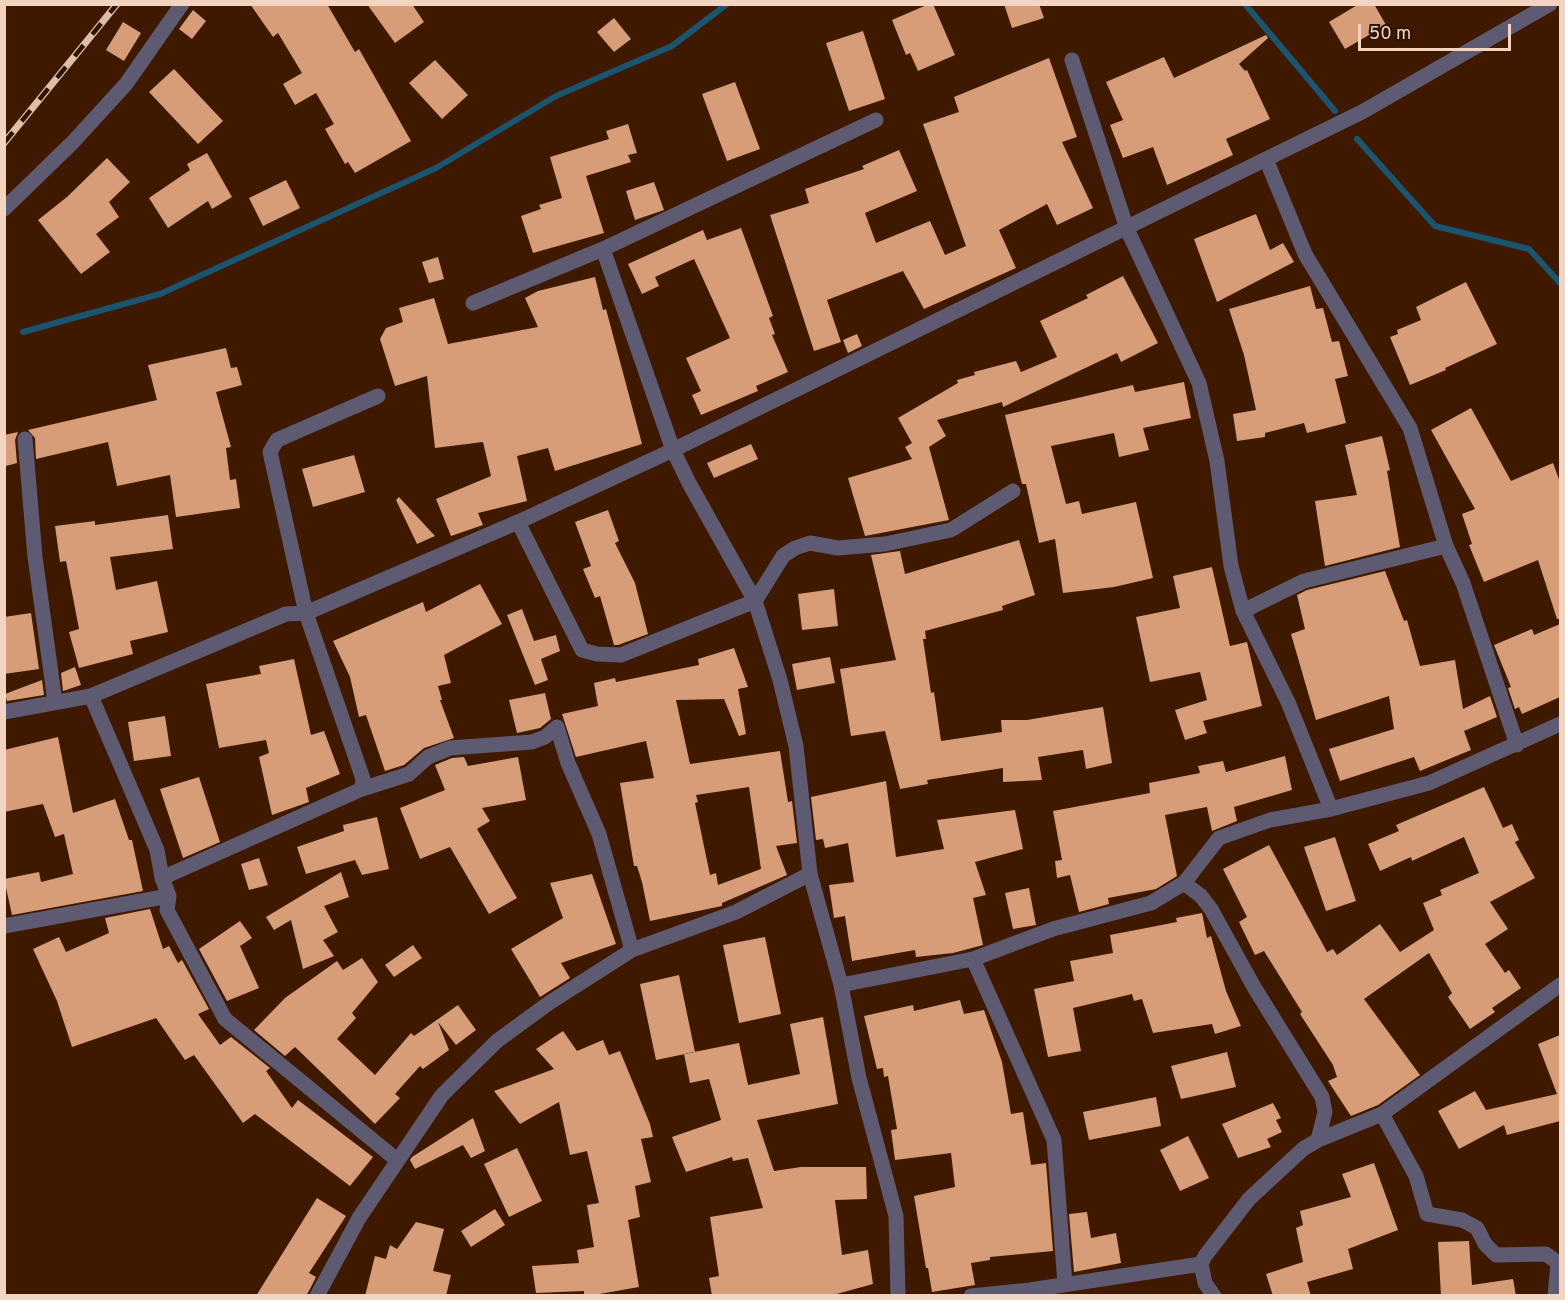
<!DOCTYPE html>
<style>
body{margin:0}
#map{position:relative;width:1565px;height:1300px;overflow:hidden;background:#3e1900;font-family:Overpass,sans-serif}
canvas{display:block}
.frame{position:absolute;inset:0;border:6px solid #f3d4c1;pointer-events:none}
.scale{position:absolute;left:1358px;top:24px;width:153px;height:27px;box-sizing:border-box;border:3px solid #f3d4c1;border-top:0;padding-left:8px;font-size:18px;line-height:21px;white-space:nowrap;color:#f3d4c1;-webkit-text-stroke:4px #2e1402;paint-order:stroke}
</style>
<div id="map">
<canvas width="1565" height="1300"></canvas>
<div class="frame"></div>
<div class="scale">50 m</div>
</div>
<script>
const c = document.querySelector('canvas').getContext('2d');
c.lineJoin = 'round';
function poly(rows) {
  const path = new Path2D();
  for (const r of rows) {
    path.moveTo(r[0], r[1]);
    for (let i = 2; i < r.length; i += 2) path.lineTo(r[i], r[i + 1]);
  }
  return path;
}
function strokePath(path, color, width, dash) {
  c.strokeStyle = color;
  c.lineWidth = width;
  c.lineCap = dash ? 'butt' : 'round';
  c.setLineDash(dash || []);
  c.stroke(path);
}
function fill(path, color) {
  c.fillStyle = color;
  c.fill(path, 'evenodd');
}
strokePath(poly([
 [1245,4,1335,111],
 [1357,139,1435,226,1529,249,1560,283],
 [23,332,160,294,436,168,556,96,672,46,727,4]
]), '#1b546e', 6);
fill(poly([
 [250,4,327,4,355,52,359,49,411,141,355,173,348,162,345,164,325,129,334,124,316,93,295,105,283,84,302,73,278,33,273,37],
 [367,4,412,4,424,22,395,43],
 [929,4,933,4,955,55,918,71,910,53,906,55,892,20],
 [1004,4,1039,4,1044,18,1012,28],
 [1359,4,1374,4,1386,25,1345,49,1329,22],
 [193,10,206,21,192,39,179,29],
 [614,18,631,39,614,52,597,32],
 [123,22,141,33,124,61,106,50],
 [863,31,885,99,849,111,826,43],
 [1266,35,1268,38,1239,64,1245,71,1247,70,1270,119,1226,139,1233,155,1167,185,1153,147,1123,158,1110,125,1123,120,1106,82,1164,57,1174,78],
 [1049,58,1077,137,1062,142,1093,208,1057,225,1047,204,999,230,1016,268,924,309,903,271,827,300,841,342,814,351,770,215,809,203,805,189,864,169,862,166,899,150,917,191,865,213,876,243,930,221,945,255,966,246,923,124,959,112,954,97],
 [435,60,468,95,442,119,409,83],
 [174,69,223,121,198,144,149,92],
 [735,82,760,149,727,161,702,94],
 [628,124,637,153,628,155,631,162,586,176,604,233,533,253,521,216,541,209,539,205,562,198,550,157,609,139,606,131],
 [207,153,232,197,212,209,208,201,168,228,149,198,190,170,187,164],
 [107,158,130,182,109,202,119,217,96,234,110,252,81,274,38,220,67,197],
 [286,180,300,208,263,226,249,198],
 [654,182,664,210,635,220,626,191],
 [1256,214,1270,250,1283,243,1294,262,1217,302,1194,239],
 [741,228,773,316,769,318,775,334,772,335,788,372,756,386,758,391,701,415,692,395,701,391,686,358,730,338,694,259,655,277,659,286,642,294,628,264,703,230,707,240],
 [438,257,444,279,429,283,422,262],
 [1123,276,1158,343,1121,362,1117,353,1003,407,1002,402,937,420,946,436,929,447,949,520,865,536,848,478,912,459,905,447,912,443,898,418,958,383,957,380,975,375,974,372,1016,361,1021,372,1057,357,1040,321,1088,298,1086,295],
 [595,277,603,310,606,309,642,444,555,471,548,448,517,456,527,501,478,513,483,525,451,536,436,499,491,476,483,442,435,448,427,376,395,386,380,339,386,328,403,322,399,308,434,298,448,344,538,327,525,298,538,291],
 [1466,282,1497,344,1445,368,1446,370,1410,385,1390,337,1398,334,1397,330,1421,320,1416,307],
 [1310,286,1316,309,1323,308,1332,342,1339,341,1348,376,1335,379,1346,423,1307,433,1304,423,1265,433,1265,437,1237,441,1233,414,1256,410,1244,355,1229,309],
 [857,334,862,346,848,353,843,340],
 [226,348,231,368,237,367,242,385,216,392,231,447,226,448,230,480,236,479,240,508,176,517,170,475,117,486,108,442,36,459,35,438,28,430,157,400,148,365],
 [1184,382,1191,418,1143,428,1149,450,1119,457,1114,433,1051,446,1066,504,1079,501,1082,514,1136,502,1153,578,1114,587,1063,593,1055,539,1039,543,1026,484,1022,484,1005,415,1133,385,1135,392],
 [1471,408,1511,481,1553,463,1560,482,1560,619,1557,619,1538,560,1484,582,1469,545,1472,544,1462,514,1475,509,1431,430],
 [18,432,15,440,17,463,6,466,4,435],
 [1382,436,1390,470,1387,471,1400,547,1325,566,1315,501,1357,495,1345,445],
 [751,444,758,459,714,478,707,463],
 [354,455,365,492,313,507,302,469],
 [399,497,435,536,417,544,396,500],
 [608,510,619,541,615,543,635,583,648,634,618,645,614,645,600,596,595,598,583,569,591,566,575,522],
 [168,515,173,549,110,557,116,590,157,581,168,632,130,641,133,654,79,668,69,632,79,629,66,561,60,562,55,526,95,521,95,525],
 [1019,540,1035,595,1002,606,1003,610,925,631,926,639,923,639,931,693,934,692,941,741,1002,732,1001,720,1027,720,1103,707,1112,763,1086,769,1083,750,1038,757,1042,780,1003,782,1003,768,927,780,928,784,900,789,885,731,851,736,840,669,896,660,871,555,900,551,905,574],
 [1212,567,1230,646,1247,642,1262,706,1203,721,1207,733,1185,740,1175,710,1207,700,1200,672,1150,682,1136,617,1180,608,1173,576],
 [1385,571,1404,621,1407,620,1420,666,1455,660,1463,709,1490,696,1497,717,1464,731,1471,750,1420,771,1414,757,1340,781,1329,749,1394,729,1389,696,1316,720,1291,634,1305,629,1297,595,1307,590],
 [480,584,502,624,444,655,451,683,438,686,442,700,440,700,454,738,424,748,404,765,385,771,366,715,359,717,350,677,333,641,423,602,426,612],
 [834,589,838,626,802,630,798,594],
 [522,609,534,641,556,635,560,651,541,659,548,680,535,685,507,615],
 [31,613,39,669,4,674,4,617],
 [1560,624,1560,697,1522,714,1519,707,1515,709,1508,688,1511,687,1494,645,1532,629,1534,635],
 [734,648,748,687,738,689,746,734,739,736,724,699,676,700,690,764,780,751,788,802,792,801,797,843,776,846,787,875,722,903,722,906,650,921,642,882,637,866,634,866,620,783,654,778,646,741,576,757,562,714,598,706,594,683,615,678,616,682,699,665,698,659],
 [749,787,761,869,718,885,716,873,710,875,695,803,698,802,696,795],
 [830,657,835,683,797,690,792,664],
 [294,659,311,735,324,731,340,774,306,788,309,802,272,815,259,757,269,753,266,740,219,748,206,684,261,674,259,666],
 [75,667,81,685,63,691,61,673],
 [42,680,44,695,7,701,5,694],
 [545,693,551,719,540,728,517,733,509,700],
 [165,716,171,756,134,761,128,722],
 [58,737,73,813,115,799,129,840,132,840,143,891,12,915,4,879,39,872,41,882,73,874,64,834,55,837,43,804,4,812,4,750],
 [1285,756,1292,790,1234,807,1237,821,1212,831,1207,807,1165,815,1177,876,1156,889,1108,898,1109,904,1079,912,1070,875,1057,878,1055,861,1062,860,1053,811,1150,793,1149,783,1200,773,1198,766,1223,761,1226,772],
 [464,757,468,766,518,757,526,800,482,808,490,821,477,829,517,898,489,914,450,847,420,859,400,808,445,790,435,765,452,758],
 [199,777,220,842,183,858,160,789],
 [886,781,896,857,944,849,937,820,1015,810,1023,849,975,862,986,895,973,898,983,945,953,953,916,957,915,950,852,961,845,916,834,918,829,885,854,882,848,843,825,848,823,839,816,840,811,797],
 [1484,787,1503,828,1512,824,1519,840,1515,842,1535,878,1490,902,1508,929,1485,944,1505,973,1509,970,1521,988,1492,1008,1495,1012,1470,1029,1448,997,1452,993,1429,953,1364,999,1420,1075,1378,1105,1351,1116,1328,1081,1337,1077,1333,1065,1300,1014,1302,1012,1264,951,1255,955,1239,922,1247,917,1223,869,1269,845,1327,952,1333,949,1337,955,1380,924,1400,952,1434,930,1423,903,1442,895,1440,890,1479,873,1464,837,1412,861,1411,857,1380,871,1368,844,1399,831,1396,825],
 [377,817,389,869,362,875,355,860,306,874,297,847,344,831,343,825],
 [1335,837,1356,901,1326,911,1304,847],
 [259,858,268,885,249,890,241,864],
 [341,872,349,897,324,906,338,932,323,940,334,956,303,969,291,920,274,930,266,917],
 [592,874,616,944,561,963,570,978,540,997,511,949,563,918,550,883],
 [1029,888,1036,925,1013,929,1005,893],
 [150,909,163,949,169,946,178,963,182,960,209,1009,198,1014,220,1045,231,1037,270,1068,266,1071,292,1108,298,1100,373,1157,350,1186,255,1114,243,1123,194,1055,185,1060,156,1018,72,1047,57,1001,33,949,59,937,66,952,109,933,105,918],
 [1202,913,1207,938,1211,936,1226,991,1241,1026,1215,1034,1212,1024,1153,1033,1142,999,1134,1001,1132,994,1073,1008,1081,1051,1048,1057,1034,989,1074,981,1070,961,1113,953,1110,935,1177,922,1176,918],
 [240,921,252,938,240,946,259,988,227,1001,199,949],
 [765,937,781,1014,739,1023,723,945],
 [413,945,422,958,394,977,385,965],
 [362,958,378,982,352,1013,356,1018,337,1039,375,1075,411,1033,414,1036,458,1005,476,1030,456,1045,438,1022,449,1050,423,1069,420,1066,395,1094,400,1098,375,1124,295,1047,285,1056,254,1030,285,998,337,961,343,970],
 [679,975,695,1052,656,1060,640,984],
 [960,1000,964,1014,984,1010,1002,1062,1011,1114,1023,1112,1031,1165,1046,1163,1053,1251,990,1257,990,1260,971,1263,975,1285,932,1292,928,1268,926,1268,914,1196,955,1187,951,1153,895,1160,891,1130,897,1129,888,1076,884,1077,883,1068,877,1069,864,1016,913,1005,914,1011],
 [823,1017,838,1104,757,1120,774,1171,801,1167,866,1167,867,1199,835,1200,842,1255,868,1250,873,1284,829,1296,712,1296,709,1278,719,1276,710,1217,763,1208,748,1158,733,1161,732,1157,686,1172,672,1137,721,1120,709,1079,690,1083,684,1054,739,1043,748,1085,800,1074,790,1024],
 [563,1031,577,1051,603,1040,609,1055,620,1051,650,1124,653,1137,641,1139,651,1182,635,1186,640,1217,628,1220,639,1287,588,1296,584,1296,584,1291,536,1293,532,1266,579,1263,577,1250,594,1247,587,1205,599,1203,587,1151,570,1155,559,1102,520,1124,494,1091,554,1069,536,1049],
 [1560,1035,1560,1121,1507,1135,1504,1125,1459,1149,1438,1111,1475,1091,1486,1110,1557,1094,1538,1044],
 [1227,1052,1236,1087,1181,1099,1171,1066],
 [1156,1097,1161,1126,1089,1140,1083,1112],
 [1273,1103,1281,1118,1276,1120,1282,1132,1267,1139,1271,1147,1238,1158,1222,1124],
 [473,1118,485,1151,471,1158,463,1145,415,1169,410,1160,412,1157],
 [1188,1136,1209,1178,1180,1191,1160,1150],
 [517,1148,542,1201,509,1217,484,1164],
 [1374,1163,1398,1230,1348,1249,1353,1269,1307,1282,1311,1296,1273,1296,1266,1274,1303,1262,1296,1228,1303,1225,1300,1211,1351,1197,1342,1174],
 [317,1198,346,1216,309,1273,316,1277,310,1289,306,1296,256,1296],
 [495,1209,505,1225,471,1247,461,1231],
 [1087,1212,1091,1238,1116,1233,1121,1263,1074,1272,1069,1214],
 [416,1222,444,1229,433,1271,451,1275,446,1296,365,1296,375,1256,386,1259,390,1245,397,1249],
 [1469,1241,1472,1285,1513,1279,1516,1296,1441,1296,1438,1242]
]), '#d79d78');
strokePath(poly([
 [1072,60,1127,229,1199,383,1217,461,1231,566,1243,611,1288,702,1331,809],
 [1266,159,1305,254,1410,428,1446,546,1463,583,1517,745],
 [4,209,73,142,126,84,182,4],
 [603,249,673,450,689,483,755,601,780,680,796,746,810,874,841,985,859,1078,896,1216,898,1296],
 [473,303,603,249,876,120],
 [25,439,35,557,55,702],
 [518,522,582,650,597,654,621,655,755,601,783,556,795,548,810,543,838,548,885,544,951,530,1013,491],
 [1243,611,1304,581,1446,546],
 [91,696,157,850,162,878,169,896,167,910,225,1019,397,1160],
 [4,712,91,696,286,614,306,613,518,522,673,450,1362,112,1550,4],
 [362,789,409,774,428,757,450,748,532,742,545,737,557,727,568,763,599,834,632,950],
 [162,878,362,789,363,779,306,613,270,452,277,440,378,396],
 [1184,883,1201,896,1211,909,1254,987,1322,1097,1325,1112,1318,1140],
 [4,926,169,896],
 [973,959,1054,1140,1065,1284],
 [841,985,973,959,1053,929,1151,903,1184,883,1219,838,1270,820,1331,809,1429,783,1560,724],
 [1382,1114,1416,1176,1427,1214,1462,1220,1477,1228,1485,1244,1496,1255,1546,1254,1558,1263,1555,1296],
 [317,1296,359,1218,442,1095,497,1041,549,1003,632,950,736,912,810,874],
 [971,1296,1030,1290,1201,1264],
 [1214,1296,1205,1283,1201,1264,1205,1256,1249,1199,1303,1149,1318,1140,1382,1114,1560,985]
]), '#5e5a72', 15);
const rail = poly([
 [4,143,117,4]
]);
strokePath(rail, '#ddbeaa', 7);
strokePath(rail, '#2e1402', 4.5, [14]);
</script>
